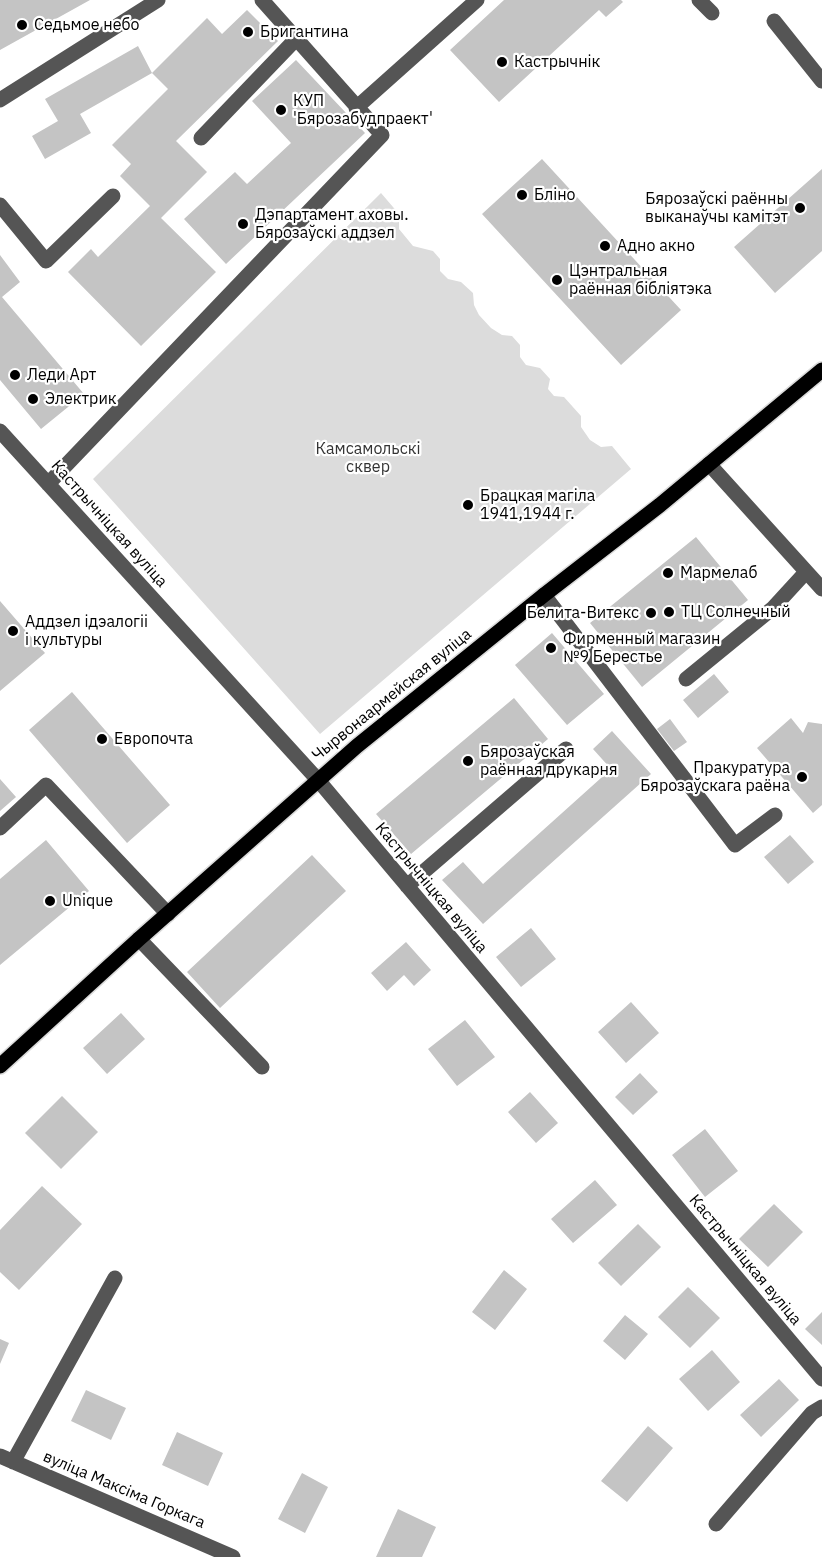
<!DOCTYPE html>
<meta charset="utf-8">
<style>
body{margin:0}
canvas{display:block;background:#fff}
</style>
<canvas width="822" height="1557"></canvas>
<script>
const c = document.querySelector('canvas').getContext('2d');
c.lineJoin = 'round';
function fill(path, color) {
  c.fillStyle = color;
  c.fill(path, 'evenodd');
}
function poly(rows) {
  const path = new Path2D();
  for (const r of rows) {
    path.moveTo(r[0], r[1]);
    for (let i = 2; i < r.length; i += 2) path.lineTo(r[i], r[i + 1]);
  }
  return path;
}
function strokePath(path, color, width, dash) {
  c.strokeStyle = color;
  c.lineWidth = width;
  c.lineCap = dash ? 'butt' : 'round';
  c.setLineDash(dash || []);
  c.stroke(path);
}
function label(font, color, halo, rows, align = 'center') {
  c.font = font + ' "IBM Plex Sans",sans-serif';
  c.lineWidth = 4.5;
  c.setLineDash([]);
  c.textBaseline = 'middle';
  c.strokeStyle = halo;
  c.fillStyle = color;
  for (const [text, x, y, turn = 0] of rows) {
    c.save();
    c.translate(x, y);
    c.rotate((+turn || 0) * Math.PI / 180);
    c.textAlign = isNaN(turn) ? turn : align;
    if (halo) c.strokeText(text, 0, 0);
    c.fillText(text, 0, 0);
    c.restore();
  }
}
fill(poly([
 [381,193,399,214,399,229,413,246,433,251,440,259,440,271,448,279,461,282,473,293,474,305,479,315,491,328,502,335,512,336,520,345,520,357,526,365,540,368,550,379,548,389,554,396,564,397,581,416,581,427,590,440,601,447,612,446,631,469,320,734,93,479]
]), '#dcdcdc');
fill(poly([
 [0,0,90,0,0,50],
 [504,0,621,0,623,2,606,17,599,10,499,102,450,50],
 [247,10,278,41,176,141,207,172,161,218,216,272,141,346,68,272,91,249,98,257,150,206,120,176,131,164,112,145,168,89,152,73,207,18,222,34],
 [138,46,152,73,80,114,91,133,45,159,32,136,58,121,45,99],
 [296,60,365,133,226,264,184,219,235,172,247,184,291,143,252,101],
 [542,159,681,310,621,365,482,214],
 [822,169,822,251,775,293,734,247],
 [0,255,20,282,2,297,84,394,41,429,0,380],
 [696,537,748,600,642,687,590,623],
 [0,601,45,653,0,691],
 [552,633,604,694,567,725,515,665],
 [714,674,729,692,698,718,683,700],
 [72,692,170,805,127,843,29,730],
 [514,698,548,739,411,854,376,814],
 [791,718,803,733,808,722,822,724,822,805,813,813,757,748],
 [670,719,687,742,674,751,657,729],
 [612,731,651,774,483,924,442,880,463,862,483,884,611,769,593,749],
 [0,779,16,797,0,811],
 [790,835,814,862,788,884,764,857],
 [46,840,89,891,0,965,0,879],
 [312,855,346,891,220,1008,187,972],
 [531,928,556,959,521,987,496,957],
 [406,942,431,970,414,986,404,975,387,991,371,973],
 [631,1002,659,1033,626,1063,598,1032],
 [121,1013,145,1039,107,1074,83,1048],
 [465,1020,495,1057,457,1086,428,1049],
 [640,1073,658,1092,633,1115,615,1097],
 [530,1092,558,1123,536,1143,508,1112],
 [62,1096,98,1132,61,1169,25,1133],
 [705,1129,738,1171,705,1197,672,1155],
 [595,1180,617,1205,573,1243,551,1219],
 [42,1186,82,1224,19,1290,0,1272,0,1230],
 [774,1204,803,1232,768,1267,739,1239],
 [638,1224,661,1247,621,1286,598,1263],
 [504,1270,527,1289,495,1330,472,1312],
 [688,1287,720,1318,690,1348,658,1317],
 [822,1312,822,1345,805,1329],
 [625,1315,648,1334,625,1360,603,1341],
 [0,1339,9,1343,0,1364],
 [712,1350,740,1382,708,1411,679,1379],
 [779,1379,799,1400,761,1437,740,1415],
 [86,1390,126,1408,111,1440,71,1421],
 [648,1426,673,1448,627,1502,601,1481],
 [177,1432,223,1453,208,1486,162,1465],
 [302,1473,328,1487,305,1533,278,1519],
 [398,1509,436,1527,422,1557,376,1557]
]), '#c4c4c4');
const major = poly([
 [0,1066,139,939,357,746,544,595,660,505,822,370]
]);
strokePath(major, '#dbdbdb', 18);
strokePath(poly([
 [699,0,712,13],
 [774,21,822,81],
 [0,100,158,0],
 [356,108,477,0],
 [201,138,296,39],
 [0,205,46,261,113,196],
 [0,431,318,780,822,1379],
 [709,464,822,589],
 [48,484,382,135,262,0],
 [544,595,735,845,775,815],
 [686,679,773,608,806,572],
 [0,828,46,785,168,914],
 [407,886,566,749],
 [139,939,262,1067],
 [0,1456,233,1557],
 [13,1462,115,1278],
 [716,1524,812,1413,822,1407]
]), '#555', 15);
strokePath(major, '#000', 15);
for (const [x, y, r, color] of [
 [22,25,6,"#000"],
 [248,32,6,"#000"],
 [502,62,6,"#000"],
 [281,110,6,"#000"],
 [522,195,6,"#000"],
 [800,208,6,"#000"],
 [243,224,6,"#000"],
 [605,246,6,"#000"],
 [557,280,6,"#000"],
 [15,375,6,"#000"],
 [33,399,6,"#000"],
 [468,505,6,"#000"],
 [668,573,6,"#000"],
 [669,612,6,"#000"],
 [651,613,6,"#000"],
 [13,631,6,"#000"],
 [551,648,6,"#000"],
 [102,739,6,"#000"],
 [468,761,6,"#000"],
 [802,777,6,"#000"],
 [50,901,6,"#000"]
]) {
  const dot = new Path2D();
  dot.arc(x, y, r, 0, 2 * Math.PI);
  c.fillStyle = color;
  c.fill(dot);
  strokePath(dot, '#fff', 2);
}
label('16px', '#000', '#fff', [
 ["Седьмое небо",34,25],
 ["Бригантина",260,32],
 ["Кастрычнік",514,62],
 ["КУП",293,101],
 ["'Бярозабудпраект'",293,119],
 ["Бліно",534,195],
 ["Бярозаўскі раённы",788,199,"right"],
 ["выканаўчы камітэт",788,217,"right"],
 ["Дэпартамент аховы.",255,215],
 ["Бярозаўскі аддзел",255,233],
 ["Адно акно",617,246],
 ["Цэнтральная",569,271],
 ["раённая бібліятэка",569,289],
 ["Леди Арт",27,375],
 ["Электрик",45,399],
 ["Брацкая магіла",480,496],
 ["1941,1944 г.",480,514],
 ["Мармелаб",680,573],
 ["ТЦ Солнечный",681,612],
 ["Белита-Витекс",639,613,"right"],
 ["Аддзел ідэалогіі",25,622],
 ["і культуры",25,640],
 ["Фирменный магазин",563,639],
 ["№9 Берестье",563,657],
 ["Европочта",114,739],
 ["Бярозаўская",480,752],
 ["раённая друкарня",480,770],
 ["Пракуратура",790,768,"right"],
 ["Бярозаўскага раёна",790,786,"right"],
 ["Unique",62,901]
], 'left');
label('16px', '#333', '#fff', [
 ["Камсамольскі",368,449],
 ["сквер",368,467]
]);
label('16px', '#000', '#fff', [
 ["Кастрычніцкая вуліца",109,524,48],
 ["Чырвонаармейская вуліца",392,695,-39],
 ["Кастрычніцкая вуліца",431,888,50],
 ["Кастрычніцкая вуліца",745,1260,50],
 ["вуліца Максіма Горкага",124,1490,23]
]);
</script>
